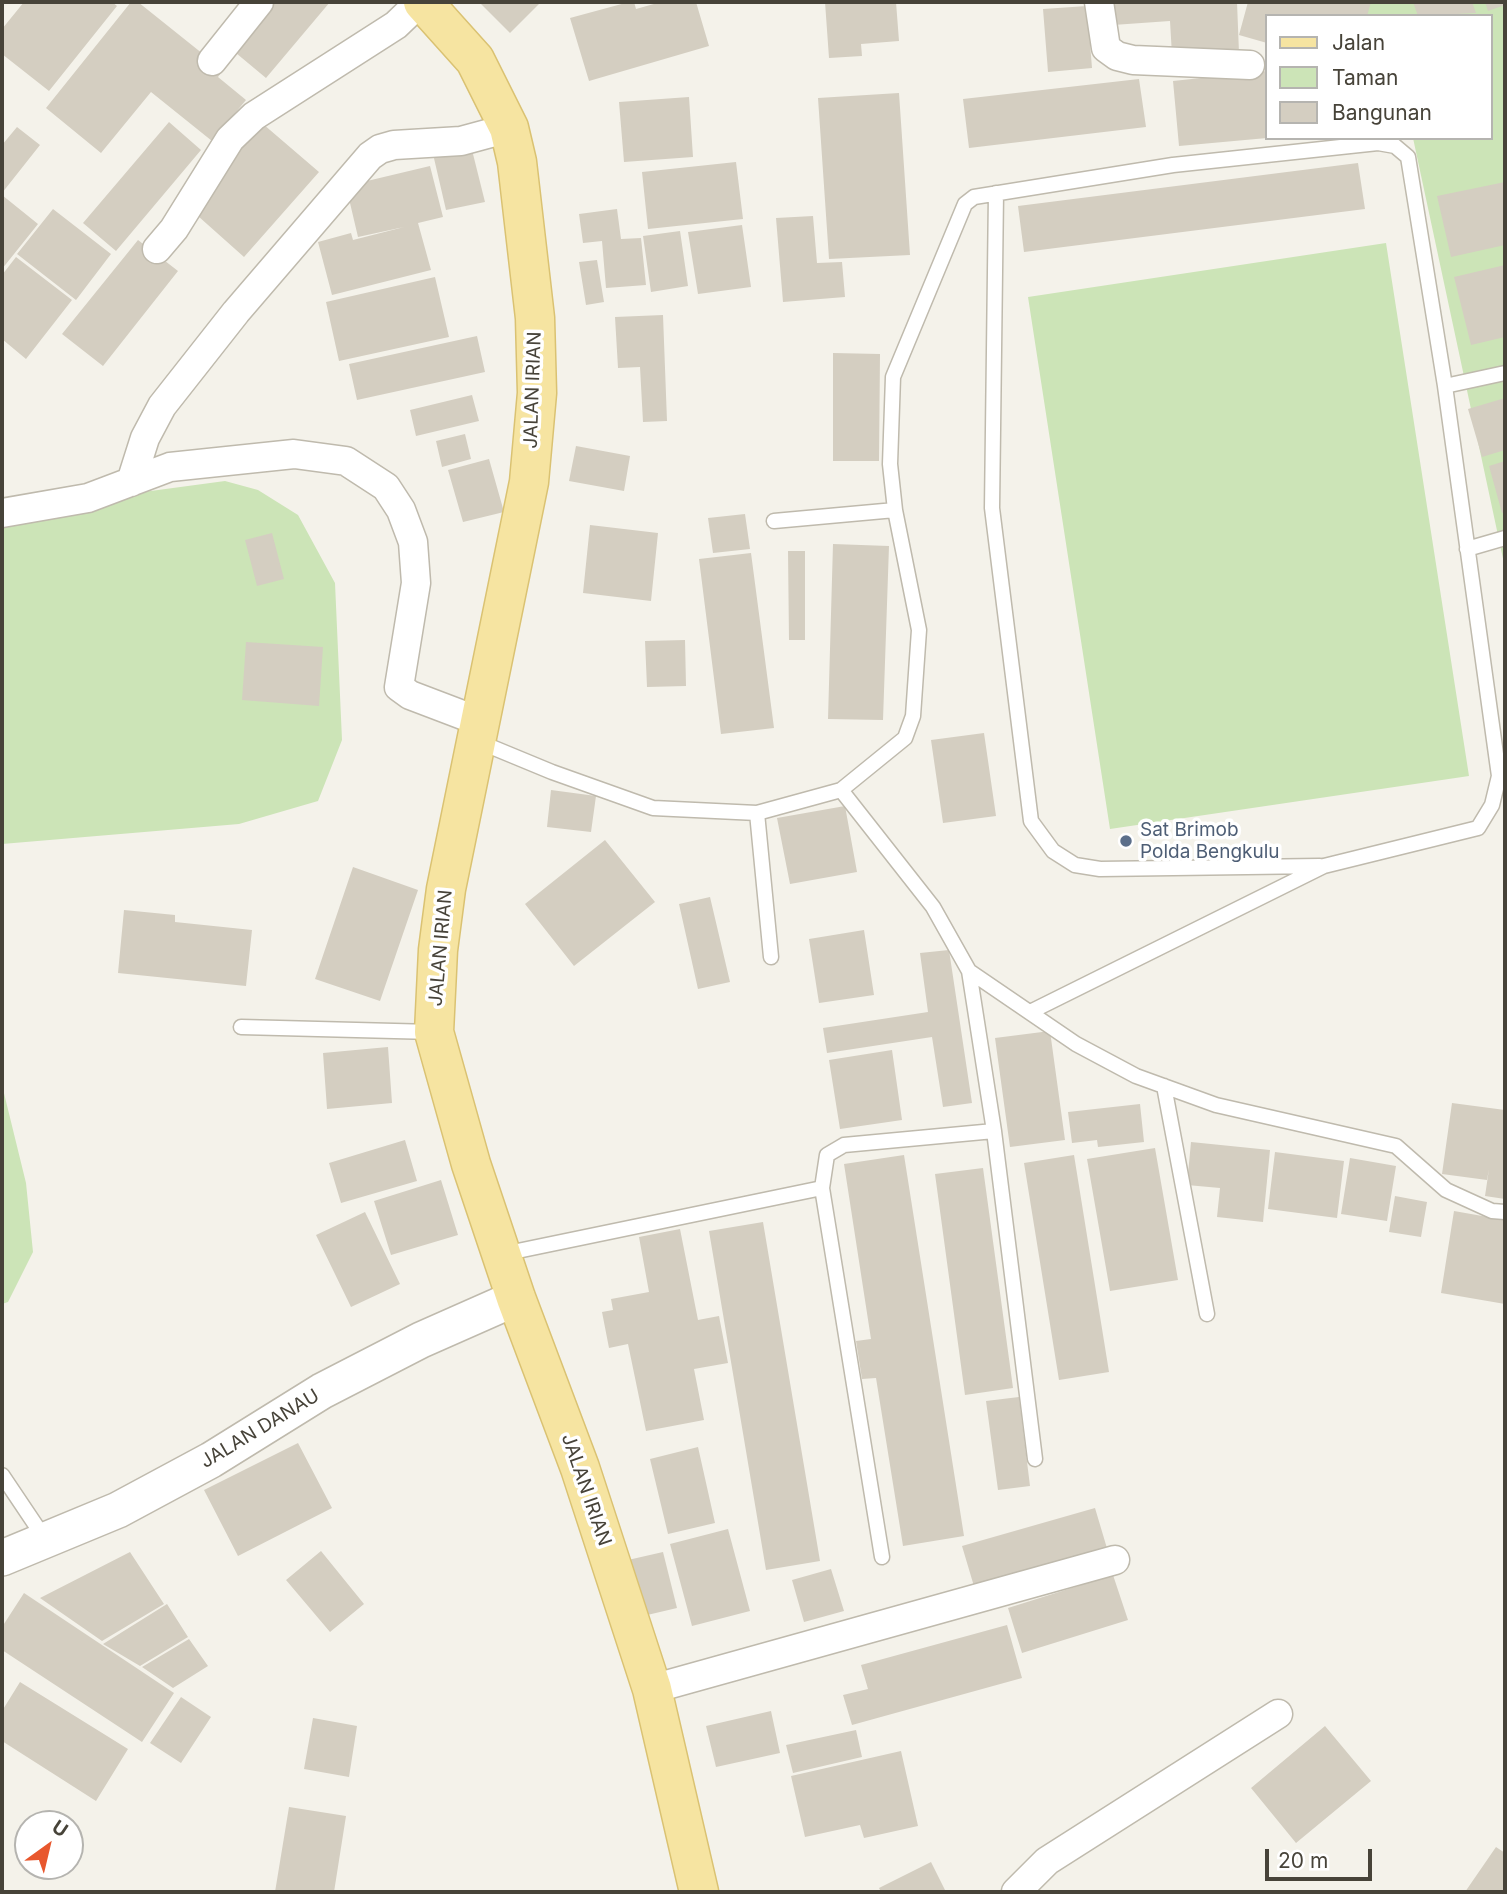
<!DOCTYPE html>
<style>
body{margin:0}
#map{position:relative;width:1507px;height:1894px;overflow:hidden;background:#f4f2ea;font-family:Inter,sans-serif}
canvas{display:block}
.frame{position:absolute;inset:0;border:4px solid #474339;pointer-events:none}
.legend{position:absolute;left:1265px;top:14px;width:228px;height:126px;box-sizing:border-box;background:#fff;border:2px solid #b5b4b0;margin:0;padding:9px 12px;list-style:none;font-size:21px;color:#474339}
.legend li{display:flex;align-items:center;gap:14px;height:35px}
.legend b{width:35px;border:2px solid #b5b4b0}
.north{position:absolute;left:14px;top:1810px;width:70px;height:70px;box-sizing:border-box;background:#fff;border:2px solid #b5b4b0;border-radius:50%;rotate:34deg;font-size:19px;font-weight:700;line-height:28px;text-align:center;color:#474339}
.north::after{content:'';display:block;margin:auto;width:24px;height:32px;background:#e8572d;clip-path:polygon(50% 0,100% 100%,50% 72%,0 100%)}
.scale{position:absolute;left:1265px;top:1849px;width:107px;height:32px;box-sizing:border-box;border:4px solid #474339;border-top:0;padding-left:9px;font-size:21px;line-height:24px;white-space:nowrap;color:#474339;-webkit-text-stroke:5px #fff;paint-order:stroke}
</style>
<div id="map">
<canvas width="1507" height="1894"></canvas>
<div class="frame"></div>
<ul class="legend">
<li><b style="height:9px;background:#f6e4a1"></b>Jalan</li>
<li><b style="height:19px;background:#cce4b7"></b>Taman</li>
<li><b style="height:19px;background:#d4cec1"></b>Bangunan</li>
</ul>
<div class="north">U</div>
<div class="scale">20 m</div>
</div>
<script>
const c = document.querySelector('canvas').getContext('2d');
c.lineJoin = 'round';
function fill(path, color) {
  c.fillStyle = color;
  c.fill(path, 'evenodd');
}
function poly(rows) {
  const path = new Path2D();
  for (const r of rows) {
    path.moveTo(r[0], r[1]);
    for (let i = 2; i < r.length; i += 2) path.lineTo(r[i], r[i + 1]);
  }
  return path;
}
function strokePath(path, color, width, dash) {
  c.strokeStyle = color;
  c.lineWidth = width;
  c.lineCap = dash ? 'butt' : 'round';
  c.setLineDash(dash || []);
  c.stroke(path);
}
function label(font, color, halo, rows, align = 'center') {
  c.font = font + ' Inter,sans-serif';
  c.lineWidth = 7;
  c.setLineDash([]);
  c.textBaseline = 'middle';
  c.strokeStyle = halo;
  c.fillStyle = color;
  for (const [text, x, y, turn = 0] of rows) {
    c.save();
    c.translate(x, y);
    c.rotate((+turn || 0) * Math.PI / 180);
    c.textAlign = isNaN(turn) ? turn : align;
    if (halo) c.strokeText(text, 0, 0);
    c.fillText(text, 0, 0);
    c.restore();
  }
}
fill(poly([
 [1325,2,1505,2,1505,568,1413,138,1491,138,1491,16,1344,16],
 [1386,243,1469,776,1110,829,1028,297],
 [225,481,258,490,298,515,335,583,342,740,318,801,239,824,2,844,2,511],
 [2,1085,26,1183,33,1252,8,1302,2,1304]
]), '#cce4b7');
fill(poly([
 [24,2,112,2,117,6,49,91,2,54,2,29],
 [131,2,138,2,223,70,218,77,246,100,212,141,151,92,101,153,46,108],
 [268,2,330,2,266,78,230,48],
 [479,2,541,2,510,33],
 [629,2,634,2,636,9,661,2,696,2,709,46,589,81,570,18],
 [825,2,896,2,899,41,861,44,862,56,829,58],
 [1111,2,1237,2,1239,53,1172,55,1170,21,1113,25],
 [1248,2,1371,2,1367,16,1267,16,1267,43,1239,35],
 [1413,2,1472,2,1476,13,1418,16],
 [1485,2,1505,2,1505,5,1488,11],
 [1087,6,1092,68,1048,72,1043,9],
 [1267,71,1267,138,1179,146,1173,81],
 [1139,79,1146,127,969,148,963,99],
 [899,93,910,255,829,259,818,98],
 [689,97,693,157,624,162,619,102],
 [169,122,201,150,116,251,83,223],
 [263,124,319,172,244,257,189,208],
 [17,127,40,145,2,193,2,145],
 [471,146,485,202,446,210,433,154],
 [736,162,743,219,648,229,642,172],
 [1358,163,1365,209,1024,252,1018,206],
 [430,166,443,217,418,223,431,270,332,295,318,242,351,233,353,240,404,227,358,237,346,186],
 [1505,182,1505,245,1451,257,1437,196],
 [2,195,38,224,2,269],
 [53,209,111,254,76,300,17,254],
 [617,209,621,239,641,238,646,285,606,288,602,241,583,243,579,214],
 [813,216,817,263,842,262,845,297,783,302,776,218],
 [742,225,751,287,698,294,688,232],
 [680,231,688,286,651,292,643,236],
 [138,240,178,271,103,366,62,334],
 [16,257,72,300,26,359,2,339,2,275],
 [597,260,604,302,586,305,579,262],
 [1505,265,1505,337,1471,345,1454,277],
 [435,277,449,337,339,361,326,302],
 [663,315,667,421,643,422,640,367,618,368,615,317],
 [477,336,485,372,357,400,349,364],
 [833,353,880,354,879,461,833,461],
 [472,395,479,421,416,436,410,410],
 [1505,398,1505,450,1482,457,1468,409],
 [465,434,471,459,442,467,436,441],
 [576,446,630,456,624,491,569,481],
 [489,459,504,512,463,522,448,470],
 [1505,461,1505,512,1502,513,1489,466],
 [745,514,750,549,713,553,708,518],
 [590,525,658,533,651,601,583,593],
 [272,533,284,579,257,586,245,540],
 [833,544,889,546,883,720,828,719],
 [788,551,805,551,805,640,789,640],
 [751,553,774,728,721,734,699,559],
 [685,640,686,686,647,687,645,641],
 [246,642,323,647,319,706,242,700],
 [984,733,996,816,943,823,931,740],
 [551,790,596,796,591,832,547,827],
 [845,806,857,872,790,884,777,818],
 [605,840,655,902,574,966,525,904],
 [353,867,418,890,380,1001,315,979],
 [710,897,730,982,698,989,679,904],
 [124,910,175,915,175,922,252,930,246,986,118,973],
 [864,930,874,995,819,1003,809,939],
 [949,950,972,1103,943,1107,932,1037,827,1053,823,1028,928,1012,920,953],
 [1050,1031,1065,1140,1010,1147,995,1038],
 [388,1047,392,1103,327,1109,323,1053],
 [892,1050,902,1120,840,1129,829,1060],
 [1452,1103,1505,1110,1505,1199,1485,1196,1489,1169,1487,1180,1442,1174],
 [1140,1104,1144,1142,1098,1147,1097,1140,1072,1143,1068,1112],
 [405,1140,417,1181,341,1203,329,1163],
 [1191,1142,1270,1150,1263,1222,1217,1217,1220,1188,1187,1185],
 [1155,1148,1178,1280,1110,1291,1087,1159],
 [1275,1152,1344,1161,1337,1218,1268,1209],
 [904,1155,964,1536,903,1546,876,1378,862,1379,856,1341,871,1339,844,1164],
 [1074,1155,1109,1372,1059,1380,1024,1163],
 [1350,1158,1396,1166,1387,1221,1341,1214],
 [983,1168,1013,1388,965,1395,935,1174],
 [441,1180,458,1235,391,1255,374,1201],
 [1395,1196,1427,1202,1421,1237,1389,1232],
 [1454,1211,1505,1220,1505,1304,1441,1293],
 [365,1212,400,1284,351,1307,316,1235],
 [763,1222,820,1561,766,1570,709,1231],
 [680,1229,698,1320,719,1316,728,1363,694,1369,704,1420,646,1431,628,1344,609,1348,602,1312,613,1310,611,1299,649,1292,639,1237],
 [1019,1397,1030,1486,998,1490,986,1401],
 [298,1443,332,1508,238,1556,204,1490],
 [698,1447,715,1523,668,1534,650,1459],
 [1095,1508,1109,1555,976,1593,962,1546],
 [728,1529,750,1611,692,1626,670,1544],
 [321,1551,364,1604,330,1632,286,1580],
 [130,1552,164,1604,102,1641,40,1598],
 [663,1552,677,1608,643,1616,628,1560],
 [831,1569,844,1611,804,1622,792,1580],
 [1113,1575,1128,1620,1022,1653,1008,1608],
 [24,1593,174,1693,142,1742,2,1650,2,1627],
 [167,1604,188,1637,140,1666,103,1644],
 [1007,1625,1022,1678,852,1725,843,1695,868,1689,861,1665],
 [189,1639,208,1666,173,1688,142,1667],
 [20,1682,128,1749,96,1801,2,1741,2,1711],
 [181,1697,211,1717,181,1763,150,1743],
 [771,1711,780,1753,716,1767,706,1726],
 [313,1718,357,1726,349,1777,304,1769],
 [1325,1726,1371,1781,1296,1843,1251,1788],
 [856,1730,862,1757,793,1773,786,1745],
 [901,1751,918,1826,864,1838,860,1825,805,1837,791,1776],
 [289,1807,346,1816,334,1892,275,1892],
 [1496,1847,1505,1853,1505,1892,1465,1892],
 [931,1862,946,1892,881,1892,879,1888]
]), '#d4cec1');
const service = poly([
 [996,193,992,508,1031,821,1053,851,1075,865,1100,869,1320,866],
 [1445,386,1505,373],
 [774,521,895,510],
 [1467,549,1505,538],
 [477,741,552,772,653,808,757,813,841,790,905,738,913,716,919,630,895,510,890,464,893,377,965,204,974,197,1173,165,1378,143,1395,146,1408,157,1445,386,1499,776,1492,805,1478,828,1324,866,1032,1011],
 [841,790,933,907,969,971,1076,1044,1136,1076,1216,1105,1396,1146,1446,1190,1492,1211,1505,1212],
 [757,813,771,957],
 [969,971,994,1131,1035,1459],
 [241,1027,433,1032],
 [1164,1086,1207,1314],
 [503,1254,822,1188],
 [2,1475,45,1539],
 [882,1557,822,1188,827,1155,844,1145,994,1131]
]);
const minor = poly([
 [1099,2,1106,48,1117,56,1133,60,1250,65],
 [212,61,259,2],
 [157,249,174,229,230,139,254,116,396,25,420,2],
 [131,482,145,438,162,406,236,312,370,156,380,149,394,145,461,141,509,128],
 [2,513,88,498,170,467,294,454,346,461,386,487,401,510,413,542,416,583,399,687,410,695,481,722],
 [652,1689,1115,1560],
 [1016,1892,1047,1861,1278,1714]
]);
const tertiary = poly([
 [2,1558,118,1510,211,1460,322,1391,421,1340,516,1298]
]);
const primary = poly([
 [423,2,475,60,509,128,517,162,535,318,537,393,529,482,446,889,438,950,434,1032,471,1164,516,1298,580,1468,652,1689,699,1892]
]);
strokePath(service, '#bfbaad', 17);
strokePath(minor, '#bfbaad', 31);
strokePath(tertiary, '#bfbaad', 38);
strokePath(primary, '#dac272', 41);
strokePath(service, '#fff', 14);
strokePath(minor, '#fff', 28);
strokePath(tertiary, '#fff', 35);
strokePath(primary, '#f6e4a1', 38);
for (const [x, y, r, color] of [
 [1126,841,7,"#5c6f8a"]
]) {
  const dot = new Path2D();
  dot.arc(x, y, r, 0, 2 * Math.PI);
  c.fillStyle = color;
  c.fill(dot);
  strokePath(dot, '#fff', 2.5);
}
label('19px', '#474339', '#fff', [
 ["JALAN IRIAN",533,390,-88],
 ["JALAN IRIAN",441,948,-85],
 ["JALAN DANAU",260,1429,-31],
 ["JALAN IRIAN",586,1490,71]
]);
label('19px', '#4e5e75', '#fff', [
 ["Sat Brimob",1140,830],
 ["Polda Bengkulu",1140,852]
], 'left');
</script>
